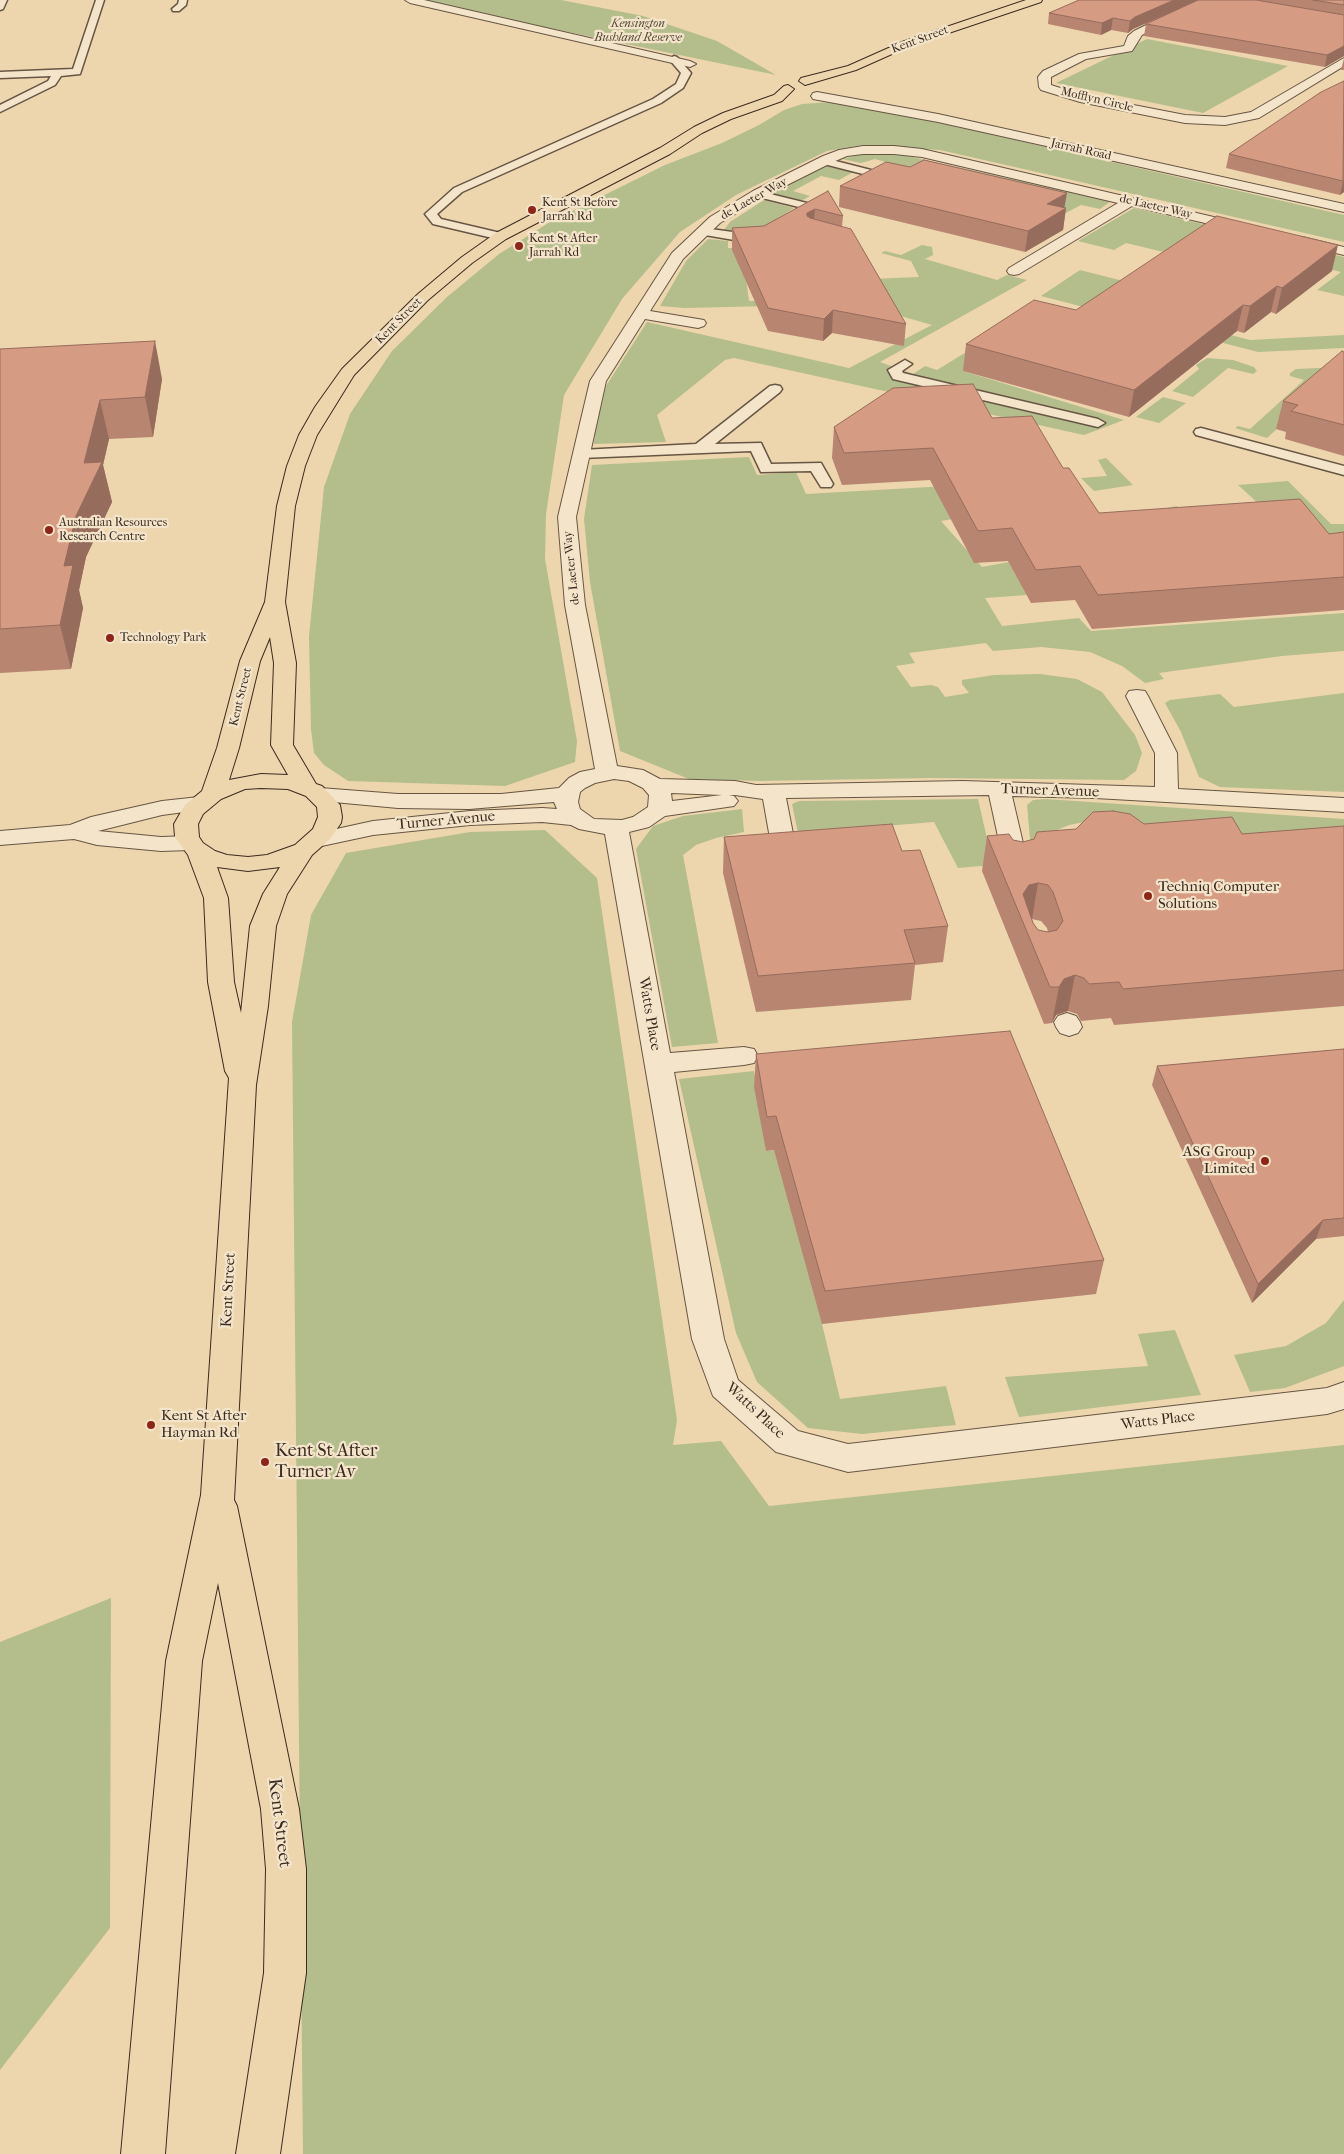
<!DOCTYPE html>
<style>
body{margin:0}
canvas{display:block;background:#edd5ad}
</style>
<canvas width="1344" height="2154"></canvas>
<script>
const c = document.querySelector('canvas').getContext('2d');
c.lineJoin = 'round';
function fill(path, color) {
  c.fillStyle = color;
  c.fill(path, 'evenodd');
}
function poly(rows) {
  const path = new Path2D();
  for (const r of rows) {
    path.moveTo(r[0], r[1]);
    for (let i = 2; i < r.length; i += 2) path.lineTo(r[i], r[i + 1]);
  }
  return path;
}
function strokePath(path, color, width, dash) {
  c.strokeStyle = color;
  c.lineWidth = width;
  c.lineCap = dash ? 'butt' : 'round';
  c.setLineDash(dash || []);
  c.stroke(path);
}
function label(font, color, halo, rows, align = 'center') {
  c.font = font + ' "IM FELL French Canon",serif';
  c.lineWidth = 4.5;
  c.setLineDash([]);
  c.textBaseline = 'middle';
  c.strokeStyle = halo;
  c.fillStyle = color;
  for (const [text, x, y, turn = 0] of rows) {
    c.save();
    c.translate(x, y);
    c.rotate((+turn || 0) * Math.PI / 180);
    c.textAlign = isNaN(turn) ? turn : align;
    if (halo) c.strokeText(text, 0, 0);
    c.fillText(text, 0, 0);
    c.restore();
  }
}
fill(poly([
 [414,0,561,0,643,16,717,41,776,75],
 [1147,39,1288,66,1203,113,1056,83],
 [845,101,1344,215,1344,242,940,150,863,145,827,151,736,195,680,232,622,299,564,395,546,514,545,559,577,741,575,762,505,786,348,781,324,765,314,753,311,729,309,636,324,487,350,414,392,351,447,297,499,254,550,222,665,165,722,143,759,125,784,110,802,104],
 [894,153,1111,201,1100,209,1081,205,1064,214,875,159,861,163,842,159,862,154],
 [825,166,853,172,839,180,821,176,793,191,810,196,801,201,772,194],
 [764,200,794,208,775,220,773,228,750,227,741,232,724,230,730,222],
 [1134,208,1344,257,1344,296,1317,290,1341,272,1283,258,1176,255,1126,243,1114,250,1078,241],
 [708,239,728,241,728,248,742,248,749,301,789,301,870,279,919,277,911,261,881,253,885,251,901,255,922,245,932,247,933,255,925,259,997,280,1007,275,1027,280,880,362,913,374,925,366,937,370,1017,321,1036,326,963,371,1124,420,1084,435,734,358,725,360,657,415,666,442,594,444,595,431,606,386,647,322,849,368,932,325,859,304,684,308,660,306,686,261],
 [1080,270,1131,283,1103,302,1250,340,1344,335,1344,348,1258,352,1041,296],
 [1207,358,1233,360,1254,367,1257,371,1253,374,1228,368,1193,397,1172,391,1199,369,1196,365],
 [1344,367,1267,438,1235,428,1238,426,1250,429,1304,380,1290,376,1290,373,1296,369],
 [1163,397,1186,403,1159,423,1136,417],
 [749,457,757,475,796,472,806,494,947,486,976,515,941,521,982,567,1009,562,1027,595,985,598,1002,626,1079,618,1091,631,1344,613,1344,651,1282,656,1159,673,1164,679,1145,683,1122,666,1090,652,1041,647,993,651,986,643,909,653,915,663,896,666,911,687,931,685,938,687,945,697,969,693,962,684,962,680,968,679,994,675,1040,674,1077,679,1102,692,1135,735,1142,753,1136,771,1124,780,932,778,760,781,689,779,620,751,590,582,584,519,592,465],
 [1106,458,1133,485,1094,491,1081,478,1107,476,1098,460],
 [1288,481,1331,524,1344,524,1344,565,1118,517,1177,506,1186,517,1260,505,1238,485],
 [1344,693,1344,792,1220,787,1199,777,1181,732,1165,703,1170,700,1220,694,1234,707],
 [978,799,993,865,958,868,934,822,798,833,792,804,799,801],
 [1045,799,1344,819,1344,865,1148,823,1143,829,1094,820,1069,825,1052,832,1031,851,1027,805,1033,800],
 [742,809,744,832,716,838,696,845,683,855,718,1043,672,1047,636,849,653,826,683,816],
 [545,830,597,878,677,1420,673,1445,721,1441,769,1506,1344,1445,1344,2154,303,2154,292,1022,311,915,346,853,470,832],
 [754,1071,766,1151,1029,1126,822,1324,840,1399,946,1386,956,1425,862,1434,808,1428,757,1382,736,1333,679,1079],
 [1344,1300,1344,1366,1285,1388,1250,1392,1234,1355,1286,1346,1326,1323],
 [1175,1330,1201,1395,1019,1417,1005,1377,1148,1366,1138,1334],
 [111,1598,110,1928,0,2070,0,1642]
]), '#b4be8d');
const service = poly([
 [0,0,7,0,3,9,0,10,0,0],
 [96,0,104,0,80,74,61,76,55,85,0,112,0,105,48,81,51,76,0,78,0,72,73,69,96,0],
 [179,0,187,0,186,5,179,11,173,11,172,9,178,4,179,0],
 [674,56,677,57,691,73,683,88,661,103,462,192,437,214,441,219,505,234,507,236,505,238,501,240,433,224,425,214,454,188,653,99,676,84,681,73,669,59,674,56],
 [824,158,871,170,872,172,867,175,820,163,819,161,820,159,824,158],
 [758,191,811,204,813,206,807,209,754,196,752,194,758,191],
 [703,228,740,233,746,237,740,241,699,234,697,232,699,230,703,228],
 [905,360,912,364,902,371,903,373,1098,419,1105,423,1098,427,893,379,888,370,905,360],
 [775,385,780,386,782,389,780,392,715,444,761,443,771,464,821,463,833,484,831,487,821,487,811,471,761,472,751,451,581,458,576,457,574,454,576,451,581,450,696,444,770,386,775,385],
 [1201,428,1344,466,1344,475,1196,435,1194,432,1196,429,1201,428]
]);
const minor = poly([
 [405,0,424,0,690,61,696,64,690,67,410,3,405,0],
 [1179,9,1183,10,1184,12,1183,14,1142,35,1132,51,1086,59,1051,77,1051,85,1082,95,1185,115,1225,117,1251,112,1344,58,1344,66,1259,118,1225,125,1185,123,1080,102,1041,90,1039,87,1038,77,1043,71,1079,54,1124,46,1128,36,1134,31,1179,9],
 [863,146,894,146,922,149,1248,225,1253,226,1255,229,1253,232,1248,233,1132,206,1019,274,1014,275,1009,274,1007,271,1009,268,1118,203,922,157,894,154,863,154,847,156,833,162,763,197,720,223,683,259,650,311,704,320,706,323,704,326,698,328,645,319,606,381,576,517,585,605,617,766,643,770,660,779,735,781,756,785,963,781,1155,787,1155,753,1126,696,1129,691,1137,690,1145,691,1148,696,1177,753,1178,789,1344,798,1344,812,1095,798,1012,796,1029,869,1026,874,1017,876,1008,874,1005,869,989,795,786,798,795,844,791,849,783,851,775,849,771,844,763,799,735,795,729,795,734,796,738,801,734,806,665,816,649,827,629,832,670,1053,744,1047,754,1049,758,1056,754,1063,744,1065,674,1072,724,1339,738,1380,798,1431,848,1444,1327,1388,1344,1382,1344,1409,1327,1414,848,1472,776,1452,713,1396,692,1339,605,834,579,829,571,825,542,822,470,825,373,835,317,847,309,845,305,840,309,835,373,821,470,811,542,808,557,809,554,802,469,809,398,808,312,800,308,795,312,790,320,788,398,794,501,794,559,788,569,778,580,772,595,769,565,605,558,517,590,381,672,253,710,217,753,191,823,156,839,150,863,146],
 [614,779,629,781,643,788,649,795,648,807,633,817,622,820,594,819,580,809,578,802,580,792,585,788,595,783,614,779],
 [671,793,722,795,672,801,671,793],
 [1302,237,1344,247,1344,255,1297,244,1295,241,1297,238,1302,237],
 [199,797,207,799,211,804,207,809,162,815,98,831,161,837,190,836,198,838,202,843,198,848,190,850,161,851,97,845,74,839,0,845,0,831,70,825,91,817,162,801,199,797],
 [1067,1013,1076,1016,1080,1022,1082,1027,1078,1033,1069,1036,1060,1033,1056,1027,1054,1022,1058,1016,1067,1013]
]);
const tertiary = poly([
 [817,92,938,114,1344,204,1344,212,938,122,813,99,811,96,813,93,817,92]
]);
const primary = poly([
 [1026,0,1042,0,1041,2,910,46,856,70,805,85,799,81,801,78,848,66,902,42,1026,0],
 [788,85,794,89,782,101,731,119,702,133,670,154,506,239,472,263,428,300,354,375,317,435,305,466,295,506,285,602,296,663,293,745,316,784,322,786,340,805,342,817,341,823,330,839,312,855,287,894,276,926,268,1006,256,1085,234,1500,237,1506,299,1809,306,1869,306,1973,280,2154,236,2154,264,1973,266,1869,261,1809,218,1583,202,1661,165,2154,121,2154,166,1661,201,1495,229,1078,225,1071,208,982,204,898,188,855,175,837,174,824,185,805,202,791,217,748,240,661,265,602,277,506,287,466,299,435,315,407,342,369,418,294,462,257,496,233,660,148,694,127,723,113,774,95,784,86,788,85],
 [270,637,274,663,271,745,288,775,261,774,229,780,239,748,260,661,270,637],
 [261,788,288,789,306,796,317,807,318,817,313,829,295,845,267,855,248,857,227,855,215,851,203,843,199,837,198,824,203,814,221,799,245,789,261,788],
 [217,867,248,871,280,867,263,894,250,926,241,1013,234,982,228,898,217,867]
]);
strokePath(service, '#685644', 3);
strokePath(minor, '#685644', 2);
strokePath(tertiary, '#685644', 2);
strokePath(primary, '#3b2b21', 2);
fill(service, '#f3e4ca');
fill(minor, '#f3e4ca');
fill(tertiary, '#f3e4ca');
fill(primary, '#edd5ad');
fill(poly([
 [1198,0,1133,29,1128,33,1111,30,1101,35,1048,24,1049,13],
 [1198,0,1344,0,1344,56,1325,67,1144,36,1146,24],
 [1344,58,1344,70,1341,70],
 [1344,81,1344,192,1340,195,1226,168,1229,154],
 [840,186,1064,208,1066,208,1063,230,1025,252,839,207],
 [828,191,843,216,842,227,906,324,904,346,832,333,823,341,768,331,732,250,732,228,764,226],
 [1332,271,1276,314,1271,312,1244,333,1237,331,1129,417,963,371,966,344,1076,310],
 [0,349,162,379,153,437,109,439,103,465,112,502,86,557,79,590,83,608,71,669,0,673],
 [1344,352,1344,456,1285,439,1286,432,1276,429,1283,401],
 [992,418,1063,468,1099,513,1329,534,1344,532,1344,610,1092,629,1075,600,1031,603,1008,561,974,563,930,480,842,485,832,458,834,427],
 [1144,824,1242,834,1344,826,1344,1006,1114,1025,1111,1018,1081,1021,1077,1014,1068,1011,1056,1015,1052,1023,1044,1024,982,871,987,836,1023,842],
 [1032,919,1041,921,1047,928,1048,932,1038,930,1033,923],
 [724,837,902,851,948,926,943,962,915,965,911,1000,756,1012,723,873],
 [1344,1049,1344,1236,1316,1239,1252,1303,1152,1085,1157,1066],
 [756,1054,1104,1260,1096,1294,822,1324,774,1150,766,1151,754,1087]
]), '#b88571');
fill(poly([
 [1174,0,1198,0,1133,29,1128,33,1130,21,1135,17],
 [1113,18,1111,30,1101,35,1102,23],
 [1344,46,1344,56,1325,67,1327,55],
 [1343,181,1344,181,1344,192,1340,195],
 [1067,193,1064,210,1066,208,1063,230,1025,252,1028,231,1047,204],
 [815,209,813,230,806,234,807,213],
 [1338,245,1332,271,1276,314,1282,288],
 [1277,286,1271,312,1244,333,1250,306],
 [1243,305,1237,331,1129,417,1134,390],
 [833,310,832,333,823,341,824,319],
 [155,341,162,379,153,437,145,397],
 [100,400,109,439,103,465,112,502,86,557,79,590,83,608,71,669,60,625,64,566,84,463],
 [1038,883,1032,919,1023,894,1029,885],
 [1075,975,1068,1011,1056,1015,1052,1023,1059,987,1064,979],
 [1323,1220,1316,1239,1252,1303,1258,1284]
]), '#966c5c');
const building = poly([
 [1079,0,1174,0,1135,17,1130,21,1113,18,1102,23,1049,13,1079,0],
 [1198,0,1256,0,1344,15,1344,46,1327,55,1146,24,1198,0],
 [1313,0,1344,0,1344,5,1313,0],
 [1344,81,1343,181,1229,154,1321,92,1344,81],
 [924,160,1067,193,1047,204,1066,208,1028,231,840,186,886,162,910,167,924,160],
 [828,191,843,216,815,209,807,213,807,216,810,218,851,229,906,324,833,310,824,319,768,308,732,228,764,226,828,191],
 [1217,216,1338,245,1282,288,1277,286,1250,306,1243,305,1134,390,966,344,1034,300,1076,310,1217,216],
 [155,341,145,397,100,400,84,463,102,462,76,516,64,566,73,565,60,625,0,629,0,349,155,341],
 [1342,351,1344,352,1344,425,1291,411,1298,405,1283,401,1342,351],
 [973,384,992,418,1032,416,1063,468,1069,468,1099,513,1300,499,1329,534,1344,532,1344,577,1098,595,1080,566,1036,570,1012,528,978,531,933,448,844,453,834,427,893,388,973,384],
 [1113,811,1130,814,1144,824,1232,817,1242,834,1344,826,1344,970,1123,989,1119,982,1089,984,1084,978,1075,975,1064,979,1059,987,1050,987,987,836,1009,834,1013,840,1023,842,1034,839,1037,832,1076,829,1093,812,1113,811],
 [1038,883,1048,885,1053,892,1063,921,1057,930,1048,932,1038,930,1033,923,1023,894,1029,885,1038,883],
 [892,824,902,851,920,850,948,926,904,930,915,963,758,976,724,837,892,824],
 [1010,1031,1104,1260,825,1291,776,1116,767,1117,756,1054,1010,1031],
 [1344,1049,1344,1218,1323,1220,1258,1284,1157,1066,1344,1049]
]);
fill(building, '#d69b83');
strokePath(building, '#966c5c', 1);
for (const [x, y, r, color] of [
 [532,210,5,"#8f2418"],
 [519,246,5,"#8f2418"],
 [49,530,5,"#8f2418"],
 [110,638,5,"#8f2418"],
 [1148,896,5,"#8f2418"],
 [1265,1161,5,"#8f2418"],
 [151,1425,5,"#8f2418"],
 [265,1462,5,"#8f2418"]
]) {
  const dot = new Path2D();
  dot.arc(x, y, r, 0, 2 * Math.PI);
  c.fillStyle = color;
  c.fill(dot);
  strokePath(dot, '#f3e4ca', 2);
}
label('italic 12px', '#534837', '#f3e4ca', [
 ["Kensington",638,24],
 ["Bushland Reserve",638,38]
]);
label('12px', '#3b2b21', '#f3e4ca', [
 ["Kent Street",920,40,-20],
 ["Mofflyn Circle",1097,100,13],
 ["Jarrah Road",1081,150,13],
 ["de Laeter Way",754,199,-29],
 ["de Laeter Way",1156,207,13],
 ["Kent Street",399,321,-45],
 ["de Laeter Way",572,568,-96],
 ["Kent Street",241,697,-76]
]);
label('12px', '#3b2b21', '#f3e4ca', [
 ["Kent St Before",542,203],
 ["Jarrah Rd",542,217],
 ["Kent St After",529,239],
 ["Jarrah Rd",529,253],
 ["Australian Resources",59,523],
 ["Research Centre",59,537],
 ["Technology Park",120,638]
], 'left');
label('15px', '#3b2b21', '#f3e4ca', [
 ["Turner Avenue",1050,791,2],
 ["Turner Avenue",446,821,-5],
 ["Watts Place",649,1014,80],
 ["Kent Street",229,1290,-87],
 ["Watts Place",755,1411,43],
 ["Watts Place",1158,1421,-7]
]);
label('15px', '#3b2b21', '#f3e4ca', [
 ["Techniq Computer",1158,887],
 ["Solutions",1158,904],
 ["ASG Group",1255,1152,"right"],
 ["Limited",1255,1169,"right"],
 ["Kent St After",161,1416],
 ["Hayman Rd",161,1433]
], 'left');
label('18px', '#3b2b21', '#f3e4ca', [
 ["Kent St After",275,1452],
 ["Turner Av",275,1473]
], 'left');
label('18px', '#3b2b21', '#f3e4ca', [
 ["Kent Street",279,1823,83]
]);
</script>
